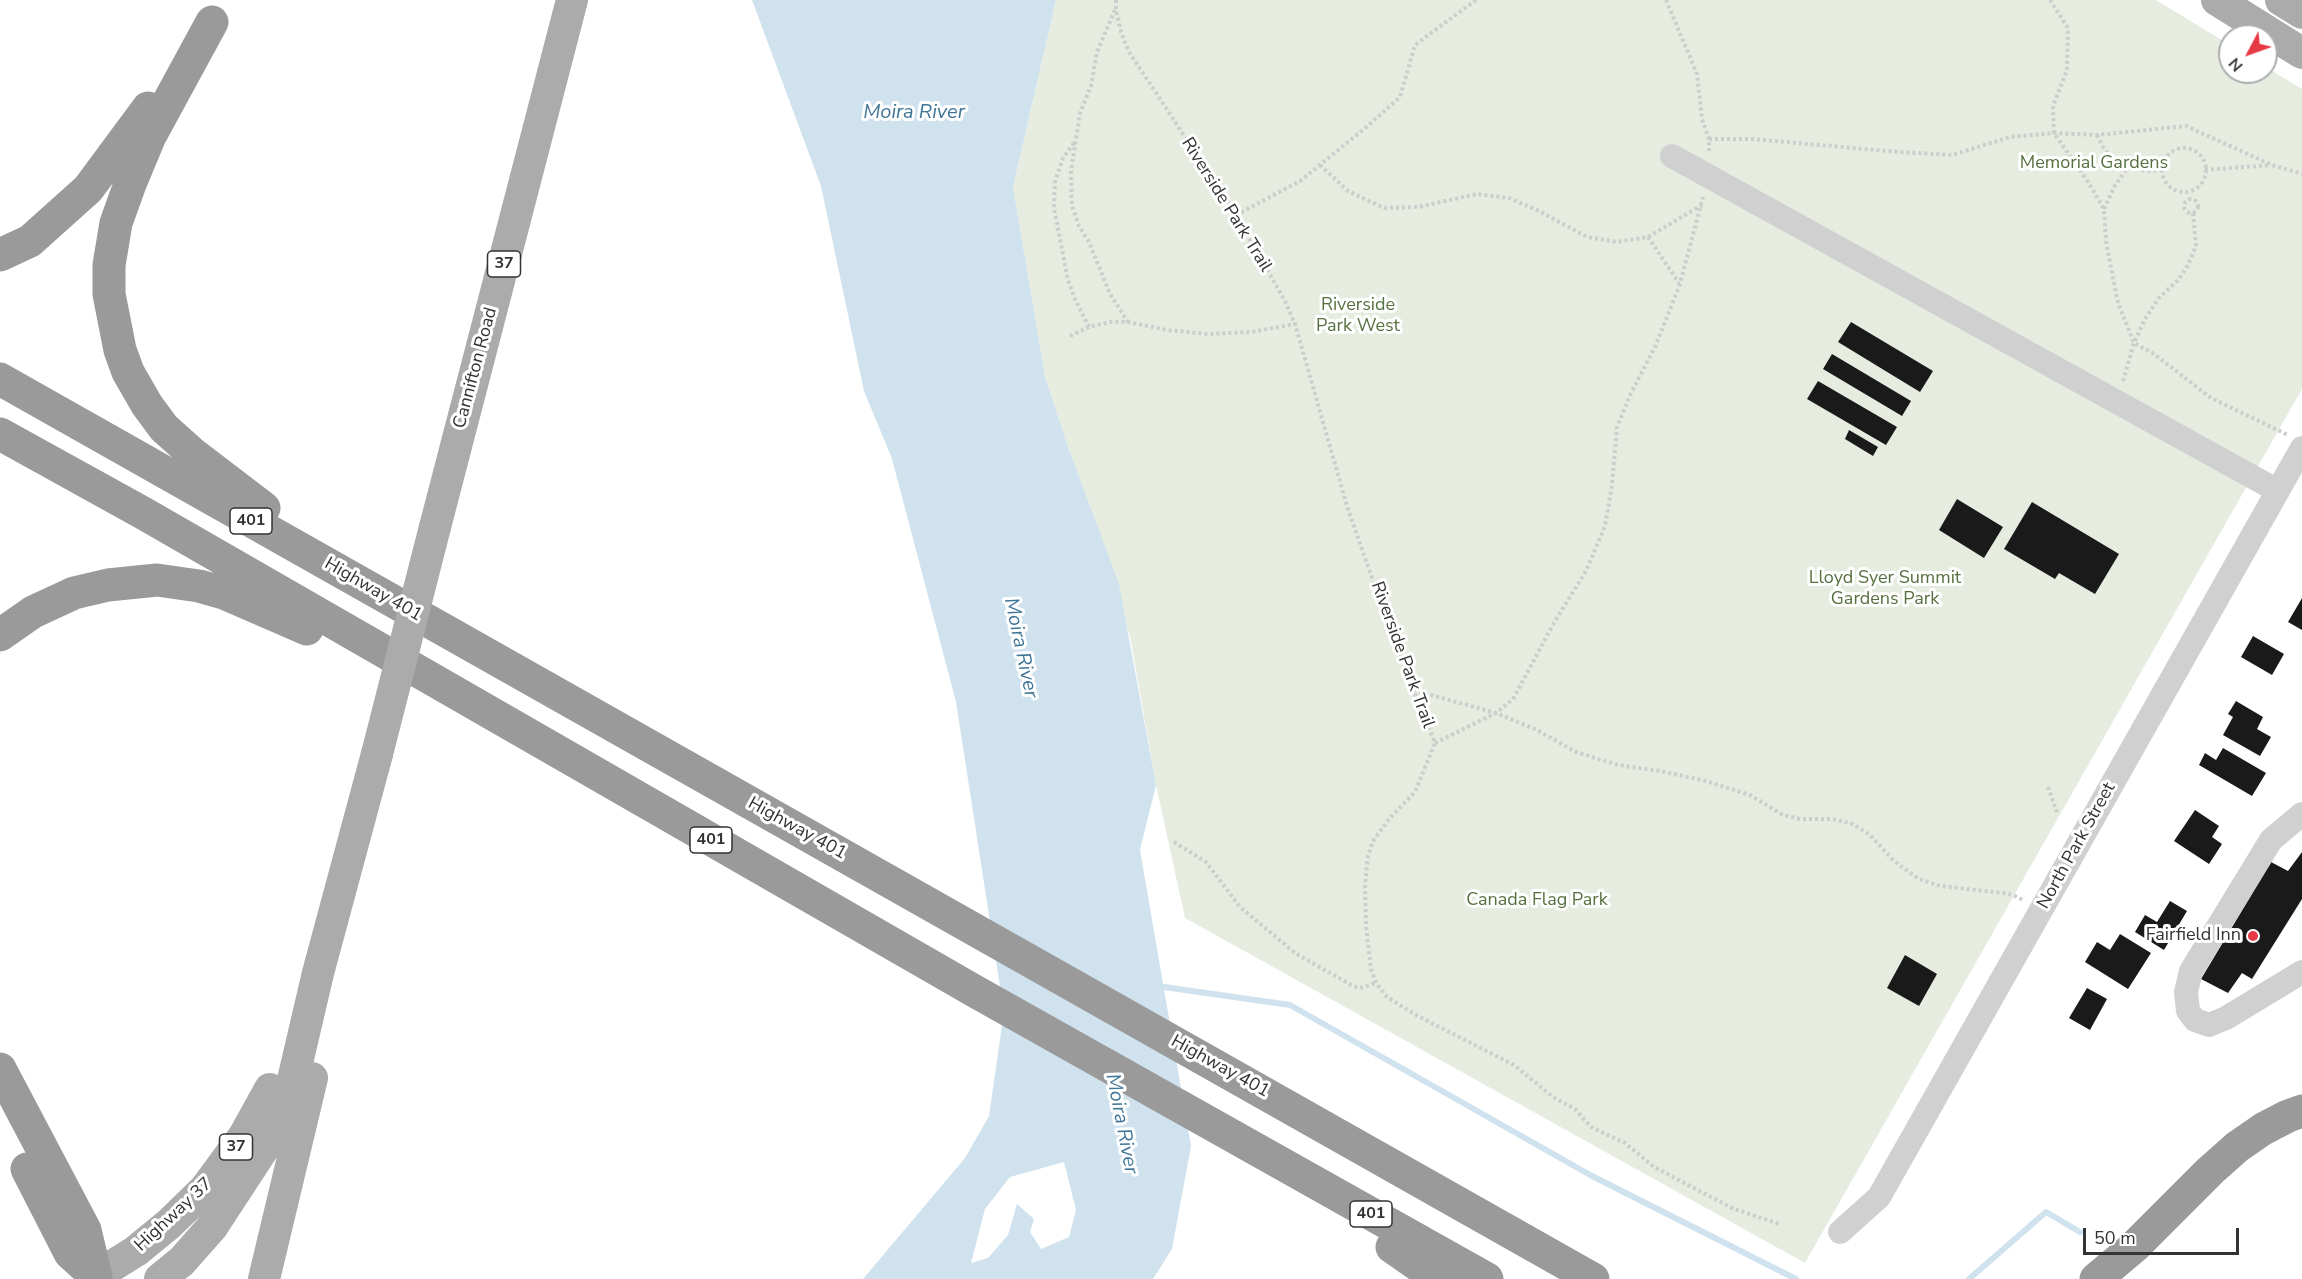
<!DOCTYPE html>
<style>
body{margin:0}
#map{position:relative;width:2302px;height:1279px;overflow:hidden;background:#fff;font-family:"Nunito Sans",sans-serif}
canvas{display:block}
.north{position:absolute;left:2218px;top:24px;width:60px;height:60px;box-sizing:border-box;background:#fff;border:2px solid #adadad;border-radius:50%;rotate:229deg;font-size:16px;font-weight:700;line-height:24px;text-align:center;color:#333}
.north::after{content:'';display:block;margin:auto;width:21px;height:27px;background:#e63946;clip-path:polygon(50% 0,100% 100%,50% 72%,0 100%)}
.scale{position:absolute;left:2083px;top:1228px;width:156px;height:27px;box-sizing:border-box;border:3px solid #333;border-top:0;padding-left:8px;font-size:18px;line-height:21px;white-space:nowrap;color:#333;-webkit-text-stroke:4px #fff;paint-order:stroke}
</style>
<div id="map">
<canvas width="2302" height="1279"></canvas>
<div class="north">N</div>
<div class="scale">50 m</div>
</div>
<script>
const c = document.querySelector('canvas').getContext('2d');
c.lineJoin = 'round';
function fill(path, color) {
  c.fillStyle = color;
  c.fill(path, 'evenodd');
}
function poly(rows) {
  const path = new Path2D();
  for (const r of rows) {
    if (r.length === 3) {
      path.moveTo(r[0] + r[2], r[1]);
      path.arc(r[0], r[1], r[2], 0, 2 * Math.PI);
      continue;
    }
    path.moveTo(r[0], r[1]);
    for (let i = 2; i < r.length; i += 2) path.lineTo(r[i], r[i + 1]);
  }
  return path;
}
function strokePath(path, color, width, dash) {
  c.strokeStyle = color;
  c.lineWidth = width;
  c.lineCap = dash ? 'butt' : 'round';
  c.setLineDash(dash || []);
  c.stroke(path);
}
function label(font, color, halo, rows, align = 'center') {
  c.font = font + ' "Nunito Sans",sans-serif';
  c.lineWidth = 6;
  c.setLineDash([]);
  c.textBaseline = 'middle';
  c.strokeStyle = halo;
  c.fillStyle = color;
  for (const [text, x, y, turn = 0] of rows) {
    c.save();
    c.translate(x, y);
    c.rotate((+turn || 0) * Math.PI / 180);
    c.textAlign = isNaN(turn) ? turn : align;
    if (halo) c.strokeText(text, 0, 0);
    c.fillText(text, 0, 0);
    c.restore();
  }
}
fill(poly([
 [1056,0,2156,0,2230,45,2230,72,2266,72,2266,67,2302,89,2302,389,1805,1263,1185,918,1156,785,1130,636,1045,377,1013,187]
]), '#e6ecdf');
fill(poly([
 [752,0,1056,0,1013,187,1045,377,1069,450,1119,584,1156,785,1140,850,1191,1146,1172,1249,1153,1279,863,1279,965,1158,989,1116,1004,1012,956,702,892,459,864,391,821,186],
 [1064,1162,1076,1210,1069,1237,1041,1249,1030,1232,1034,1219,1017,1204,1008,1235,988,1258,971,1263,985,1209,1010,1177]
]), '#cfe2ee');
strokePath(poly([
 [1164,987,1290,1005,1592,1176,1796,1279],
 [1969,1279,2046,1212,2080,1232]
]), '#cfe2ee', 6);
fill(poly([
 [1851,322,1933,371,1920,392,1838,342],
 [1832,354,1911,401,1902,416,1823,369],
 [1818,381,1897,427,1886,445,1807,399],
 [1849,430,1878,447,1873,456,1845,439],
 [1957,499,2003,527,1984,558,1939,530],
 [2032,502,2119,554,2095,594,2059,573,2055,579,2004,549],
 [2302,598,2302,630,2288,622],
 [2253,636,2284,654,2272,675,2241,657],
 [2236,701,2263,717,2257,729,2271,737,2260,756,2223,735,2233,717,2228,714],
 [2223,748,2266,773,2252,796,2199,765,2205,753,2216,760],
 [2195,810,2219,826,2212,837,2222,844,2209,864,2174,841],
 [2302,852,2302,899,2252,979,2242,973,2228,993,2201,979,2271,862,2288,871],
 [2170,901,2187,911,2164,950,2135,932,2145,915,2157,922],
 [2120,934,2151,953,2128,989,2085,962,2097,942,2110,950],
 [1905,955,1937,974,1919,1006,1887,988],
 [2087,988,2107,999,2090,1030,2069,1018]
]), '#1a1a1a');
strokePath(poly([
 [1116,0,1116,10,1121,32,1129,52,1228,202,1285,301,1295,324,1347,506,1395,644,1435,743,1415,792,1389,819,1373,841,1368,856,1365,886,1366,926,1371,969,1376,983,1387,997,1414,1014,1514,1065,1553,1097,1575,1109,1591,1127,1625,1143,1654,1167,1732,1208,1779,1224],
 [1666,0,1697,74,1702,119,1709,139,1709,151],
 [2050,0,2068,28,2067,70,2053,106,2054,133,2088,182,2104,209,2106,242,2118,303,2134,343,2154,354,2211,398,2288,435],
 [1115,10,1097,52,1091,86,1080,113,1071,171,1072,206,1079,226,1089,242,1110,294,1128,322],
 [2097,135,2104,149,2115,160,2128,167,2146,171,2162,170],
 [1709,139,1752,139,1899,152,1952,155,2010,137,2054,133,2097,135,2186,126,2272,165,2302,174],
 [1074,143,1063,158,1055,182,1054,208,1068,280,1075,299,1089,327],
 [2184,170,22],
 [1320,165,1348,191,1384,208,1418,207,1477,194,1509,198,1539,211,1587,237,1617,242,1648,237,1702,205],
 [2205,170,2271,165],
 [2191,206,7],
 [2104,209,2114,187,2128,167],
 [1236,215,1300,181,1363,130,1400,97,1415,45,1476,0],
 [1648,237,1679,283],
 [1070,336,1089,327,1110,322,1128,322,1167,330,1208,334,1251,332,1295,324],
 [2123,381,2134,343,2145,319,2159,298,2179,279,2188,265,2196,246,2193,213],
 [1413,690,1496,713,1537,730,1576,752,1618,765,1660,771,1706,781,1750,795,1783,815,1800,819,1833,819,1853,824,1870,835,1894,861,1919,879,1940,886,2003,893,2013,895,2023,900],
 [1435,743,1496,713,1513,699,1555,621,1586,571,1605,526,1612,485,1617,427,1631,393,1655,347,1680,284,1703,197],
 [2048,787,2057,812],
 [1174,842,1206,862,1240,907,1295,953,1353,986,1360,988,1376,983]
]), '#cdcdcd', 4, [3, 3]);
strokePath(poly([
 [1672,156,2278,491],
 [2302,814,2271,840,2191,971,2186,992,2188,1011,2195,1020,2209,1025,2226,1018,2302,972],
 [1840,1232,1879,1197,2302,448]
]), '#d0d0d0', 24);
strokePath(poly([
 [2217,0,2302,53],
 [2281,0,2302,13],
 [435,527,572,0],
 [91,1279,136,1251,169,1224,205,1189,244,1136,270,1089],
 [160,1279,182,1261,212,1227,263,1149,281,1114,293,1080,318,973,377,754],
 [264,1279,312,1078]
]), '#ababab', 32);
strokePath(poly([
 [212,22,150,136,130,184,116,223,109,265,109,294,120,350,128,372,147,405,164,428,192,453,264,508],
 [0,255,30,241,88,189,148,108],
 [0,379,1593,1279],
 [0,434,143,513,978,993,1487,1279],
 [0,635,33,612,74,593,108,585,157,580,199,586,224,593,307,629],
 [0,1069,85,1230,96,1277],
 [27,1169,70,1253,93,1274],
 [1392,1247,1438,1279],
 [2096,1279,2134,1247,2210,1171,2237,1147,2263,1129,2288,1116,2302,1111]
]), '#9a9a9a', 33);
strokePath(poly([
 [377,754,435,527]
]), '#ababab', 32);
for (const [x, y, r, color] of [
 [2253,936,6,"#e63946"]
]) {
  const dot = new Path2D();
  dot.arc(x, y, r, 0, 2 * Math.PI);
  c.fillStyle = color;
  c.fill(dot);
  strokePath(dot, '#fff', 2);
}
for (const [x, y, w] of [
 [504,264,33],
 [251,521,42],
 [711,840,42],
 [236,1147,33],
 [1371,1214,42]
]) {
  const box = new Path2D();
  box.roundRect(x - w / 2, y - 13, w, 26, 4.5);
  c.fillStyle = '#fff';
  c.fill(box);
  strokePath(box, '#333', 1.5);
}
label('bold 16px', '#333', null, [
 ["37",504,264],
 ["401",251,521],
 ["401",711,840],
 ["37",236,1147],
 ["401",1371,1214]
]);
label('18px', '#56703f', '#fff', [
 ["Memorial Gardens",2094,164],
 ["Riverside",1358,306],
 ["Park West",1358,327],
 ["Lloyd Syer Summit",1885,579],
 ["Gardens Park",1885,600],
 ["Canada Flag Park",1537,901]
]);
label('18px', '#333', '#fff', [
 ["Riverside Park Trail",1226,205,58],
 ["Cannifton Road",476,368,-75],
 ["Highway 401",373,590,30],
 ["Riverside Park Trail",1402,655,70],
 ["Highway 401",797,829,29],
 ["North Park Street",2077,846,-61],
 ["Highway 401",1220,1067,29],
 ["Highway 37",174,1215,-43]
]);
label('18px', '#333', '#fff', [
 ["Fairfield Inn",2241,936]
], 'right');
label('italic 20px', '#3f7597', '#fff', [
 ["Moira River",914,113],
 ["Moira River",1020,648,78],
 ["Moira River",1121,1124,79]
]);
</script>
